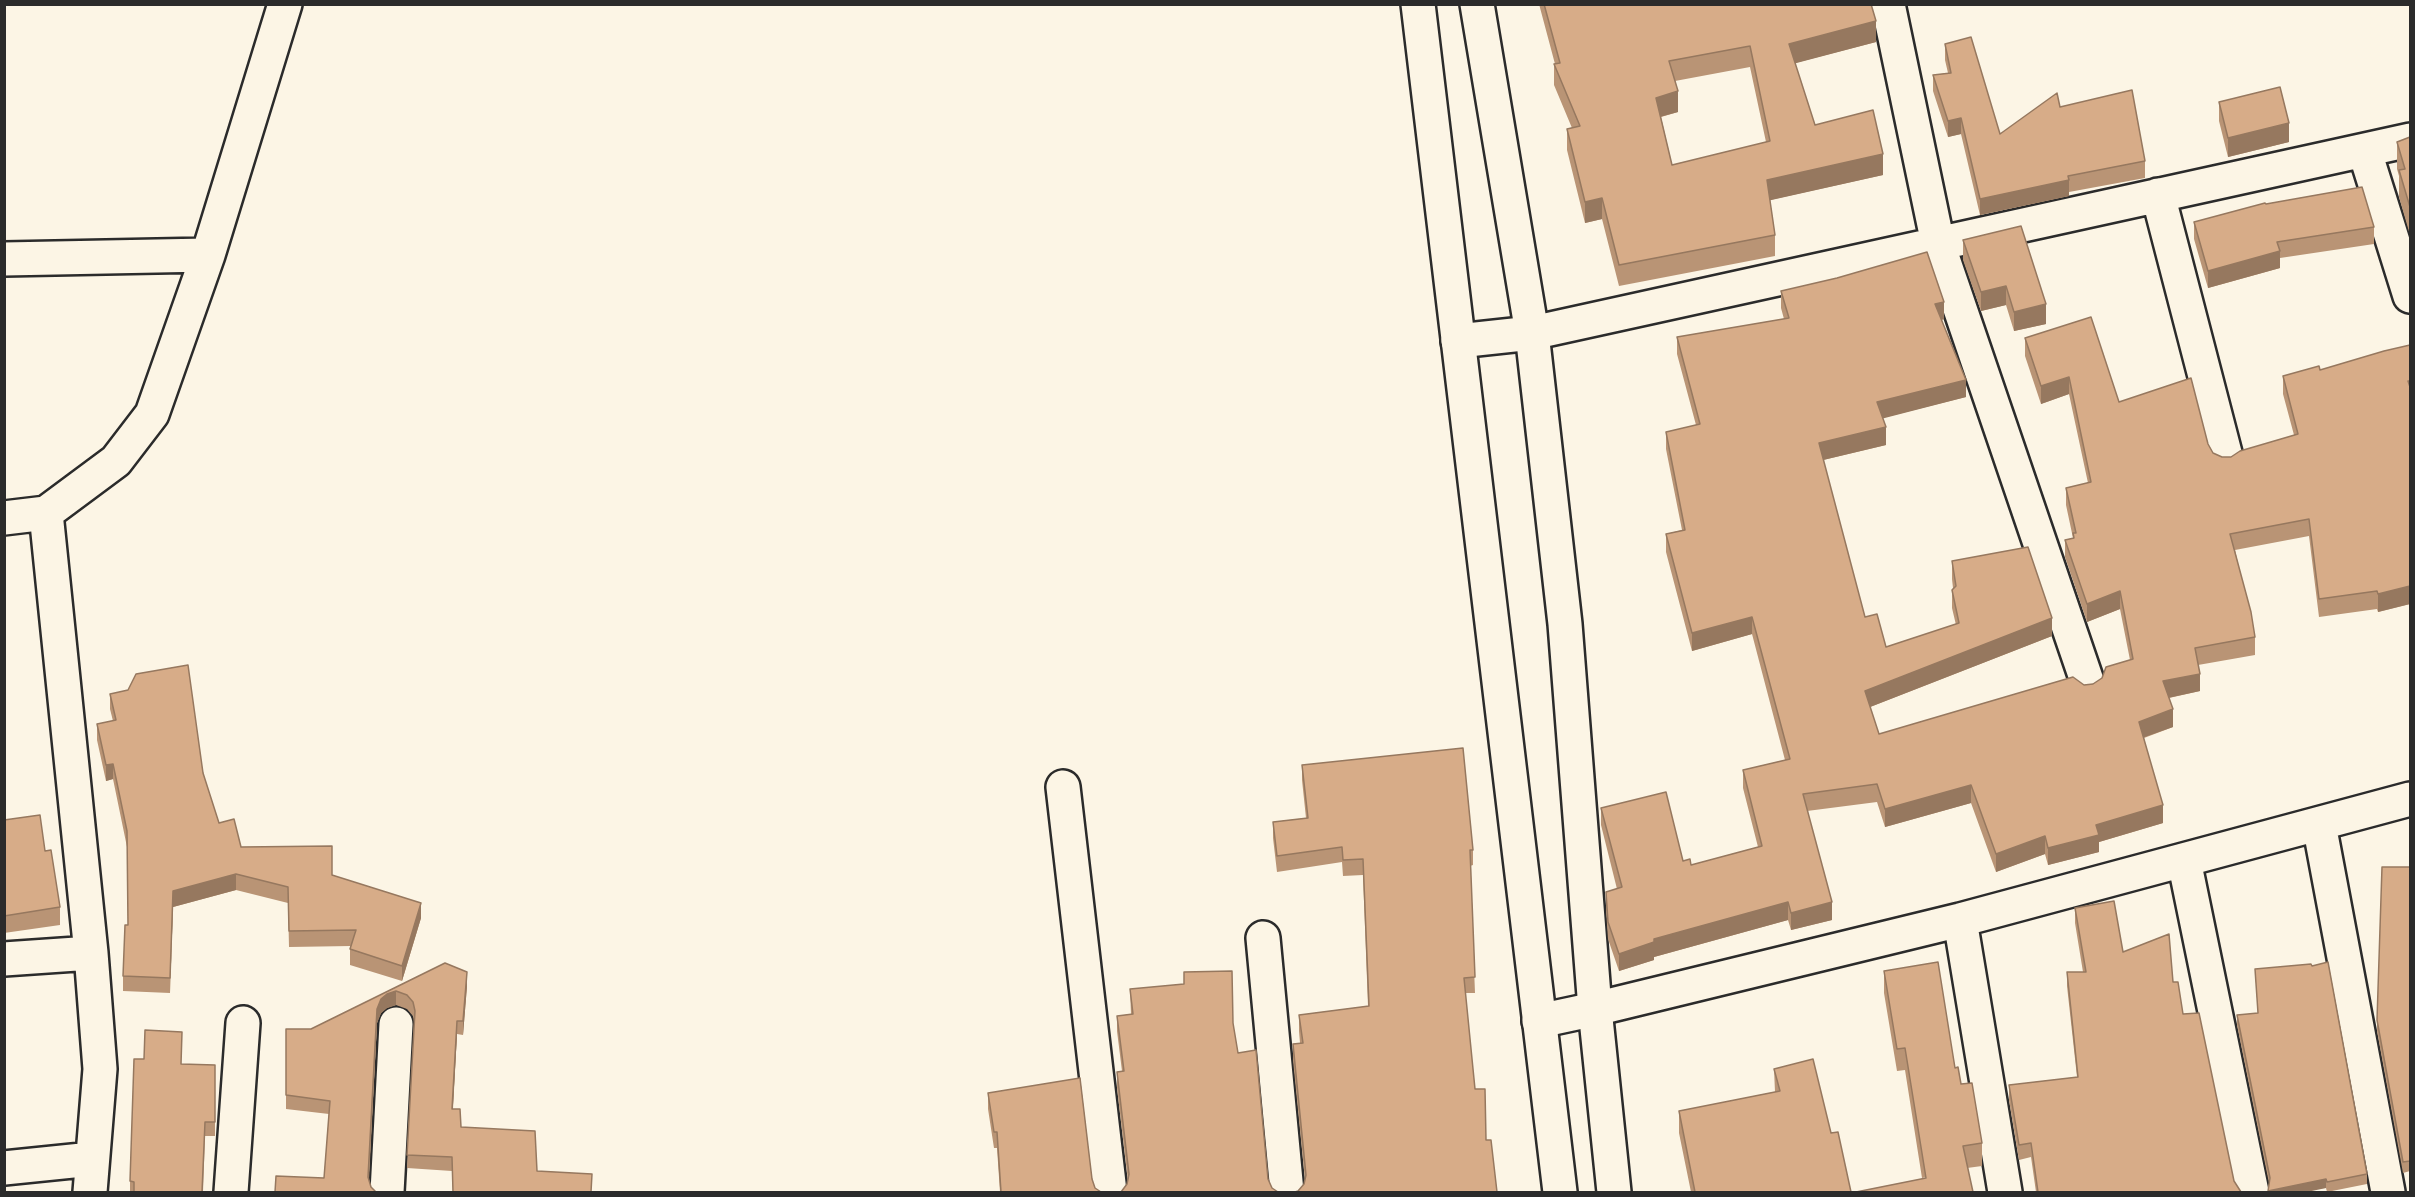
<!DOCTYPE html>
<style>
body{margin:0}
#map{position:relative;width:2415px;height:1197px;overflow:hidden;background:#fcf5e5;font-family:Caveat,sans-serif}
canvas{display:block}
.frame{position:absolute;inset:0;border:6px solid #2b2b2b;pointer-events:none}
</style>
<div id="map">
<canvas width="2415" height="1197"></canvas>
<div class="frame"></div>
</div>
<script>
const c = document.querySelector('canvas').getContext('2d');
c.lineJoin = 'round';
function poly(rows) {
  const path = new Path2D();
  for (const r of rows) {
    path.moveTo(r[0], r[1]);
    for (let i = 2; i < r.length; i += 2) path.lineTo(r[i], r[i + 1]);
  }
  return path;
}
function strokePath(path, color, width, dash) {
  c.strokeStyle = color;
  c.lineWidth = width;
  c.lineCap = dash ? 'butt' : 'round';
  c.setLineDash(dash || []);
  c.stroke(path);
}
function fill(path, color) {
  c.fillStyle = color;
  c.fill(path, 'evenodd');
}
const minor = poly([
 [1888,4,1938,244,2088,684],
 [2365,152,2410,296],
 [2158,195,2226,457],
 [4,259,208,255,285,4],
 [1458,341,1532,333,2410,140],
 [4,518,46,513],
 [1063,787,1110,1192],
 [2319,824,2388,1192],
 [2184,860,2252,1192],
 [1960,920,2005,1192],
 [1263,938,1287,1192],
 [4,959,91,953],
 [1539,1021,1595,1009,1960,920,2410,799],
 [4,1168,92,1159],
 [90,1192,100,1069,91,953,46,513,116,461,152,414,208,255],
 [231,1192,243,1023],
 [387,1192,396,1024]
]);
const major = poly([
 [1418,4,1560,1192],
 [1477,4,1532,333,1565,624,1595,1009,1614,1192]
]);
strokePath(minor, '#2b2b2b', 38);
strokePath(major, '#2b2b2b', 38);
strokePath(minor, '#fcf5e5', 33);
strokePath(major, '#fcf5e5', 33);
fill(poly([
 [1539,4,1871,4,1876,42,1795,63,1815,125,1883,175,1770,200,1775,235,1775,256,1619,286,1602,219,1585,223,1567,150,1567,129,1572,128,1554,85,1554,64,1555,64],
 [1750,67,1766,142,1672,165,1661,117,1678,112,1675,81],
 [1945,44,2000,134,2060,107,2145,161,2145,178,2069,192,2069,196,1980,215,1961,134,1948,137,1933,91,1933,75,1948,73,1945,60],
 [2219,102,2289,142,2228,157,2219,121],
 [2410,137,2410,235,2399,197,2399,176,2397,169,2397,142],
 [2266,204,2374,227,2374,244,2280,258,2280,268,2208,288,2194,239,2194,222],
 [1963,240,2046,324,2014,331,2006,305,1981,311,1963,260],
 [1781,291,1944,319,1942,320,1966,397,1882,418,1886,445,1823,460,1865,617,1886,647,1956,625,1952,608,1952,590,1953,588,1952,579,1952,561,2052,636,1870,707,1879,734,2084,685,2093,684,2130,660,2120,609,2087,622,2065,557,2065,540,2073,538,2066,505,2066,488,2088,483,2069,394,2041,404,2025,356,2025,338,2119,402,2208,444,2213,453,2222,457,2231,457,2294,435,2283,394,2283,376,2320,370,2410,345,2410,604,2378,612,2377,609,2319,617,2309,536,2235,550,2255,637,2255,655,2198,665,2200,691,2169,698,2173,727,2144,738,2163,823,2099,842,2099,852,2048,865,2045,854,1996,872,1971,803,1885,827,1877,802,1807,811,1832,920,1791,930,1788,920,1654,957,1654,960,1619,971,1608,939,1606,910,1606,892,1617,889,1601,825,1601,808,1683,861,1691,865,1758,847,1743,788,1743,770,1785,760,1752,634,1692,651,1666,552,1666,534,1682,530,1666,449,1666,432,1696,425,1677,354,1677,337,1784,319,1781,308],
 [110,694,203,773,219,823,241,847,332,875,421,918,402,981,350,965,350,949,351,946,289,947,288,903,236,890,173,907,170,993,123,991,123,976,128,925,127,847,113,779,106,781,97,740,97,724,113,721,110,709],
 [1302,765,1473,850,1473,865,1470,866,1475,993,1466,993,1298,1191,1304,1184,1305,1180,1293,1060,1293,1044,1300,1043,1299,1031,1299,1015,1368,1006,1363,875,1343,876,1342,862,1277,872,1273,838,1273,822,1306,818,1302,780],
 [4,820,45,851,60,907,60,925,4,933],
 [2410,867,2410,1171,2403,1173,2377,1031,2377,1020],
 [2075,908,2123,952,2173,982,2234,1181,2241,1192,2036,1192,2031,1157,2019,1160,2009,1100,2009,1085,2077,1077,2067,986,2067,972,2083,972,2075,923],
 [445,963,467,986,463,1035,457,1034,453,1109,461,1127,537,1171,592,1192,453,1192,452,1171,407,1168,414,1022,413,1016,407,1009,396,1005,387,1008,381,1013,377,1023,369,1180,371,1187,324,1178,329,1114,286,1109,286,1029,311,1029],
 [2255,969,2367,1174,2367,1184,2327,1192,2326,1188,2268,1192,2269,1183,2237,1025,2237,1015,2258,1013],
 [1884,971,1955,1068,1982,1143,1982,1166,1967,1168,1922,1178,1905,1070,1897,1071,1884,993],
 [1130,989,1233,1023,1238,1053,1268,1179,1272,1188,1121,1192,1127,1184,1128,1181,1117,1088,1117,1072,1122,1071,1117,1031,1117,1016,1131,1014],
 [144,1059,182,1064,215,1065,215,1136,205,1136,203,1192,130,1192,130,1181],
 [1774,1069,1831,1133,1851,1192,1691,1192,1679,1133,1679,1111,1775,1092],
 [988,1093,1092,1179,1095,1188,1101,1192,1000,1192,997,1148,994,1148,988,1109]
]), '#b99475');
fill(poly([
 [1876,21,1876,42,1789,65,1789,44],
 [1678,91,1678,112,1656,118,1656,98],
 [1961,118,1961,134,1948,137,1948,121],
 [2289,123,2289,142,2228,157,2228,138],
 [1883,154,1883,175,1767,201,1767,180],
 [2069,180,2069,196,1980,215,1980,199],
 [1602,198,1602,219,1585,223,1585,202],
 [2280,251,2280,268,2208,288,2208,271],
 [2006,286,2006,305,1981,311,1981,292],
 [1944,302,1944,319,1935,321,1935,304],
 [2046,304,2046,324,2014,331,2014,312],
 [2069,377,2069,394,2041,404,2041,386],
 [1966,380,1966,397,1877,420,1877,402],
 [1886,427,1886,445,1819,461,1819,443],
 [2410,586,2410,604,2378,612,2378,594],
 [2120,591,2120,609,2087,622,2087,604],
 [1752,617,1752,634,1692,651,1692,633],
 [2052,618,2052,636,1865,709,1865,691],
 [2200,674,2200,691,2163,699,2163,681],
 [2173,709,2173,727,2139,739,2139,722],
 [113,764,113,779,106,781,106,765],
 [1971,785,1971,803,1885,827,1885,809],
 [2163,805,2163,823,2099,842,2099,852,2048,865,2048,848,2096,825],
 [2045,836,2045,854,1996,872,1996,854],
 [236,874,236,890,173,907,170,993,173,891],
 [1788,902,1788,920,1654,957,1654,960,1619,971,1619,954,1654,939],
 [1832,902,1832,920,1791,930,1791,913],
 [421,903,421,918,402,981,402,966],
 [467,972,467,986,463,1035,463,1021],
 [396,991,396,1005,387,1008,381,1013,377,1023,368,1191,377,1009,381,999,387,994],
 [457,1021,457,1034,452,1123,452,1109],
 [2326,1179,2326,1188,2307,1192,2268,1192,2268,1191]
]), '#96785f');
const building = poly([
 [1544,4,1871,4,1876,21,1789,44,1815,125,1873,110,1883,154,1767,180,1775,235,1619,265,1602,198,1585,202,1567,129,1580,126,1554,64,1560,63,1544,4],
 [1750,46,1770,141,1672,165,1656,98,1678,91,1669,61,1750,46],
 [1971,37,2000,134,2057,93,2060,107,2132,90,2145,161,2068,176,2069,180,1980,199,1961,118,1948,121,1933,75,1951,73,1945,44,1971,37],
 [2280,87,2289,123,2228,138,2219,102,2280,87],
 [2410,137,2410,207,2399,170,2405,169,2397,142,2410,137],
 [2362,187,2374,227,2277,242,2280,251,2208,271,2194,222,2265,203,2266,204,2362,187],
 [2021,226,2046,304,2014,312,2006,286,1981,292,1963,240,2021,226],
 [1927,252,1944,302,1935,304,1966,380,1877,402,1886,427,1819,443,1865,617,1877,614,1886,647,1959,623,1952,590,1956,586,1952,561,2028,547,2052,618,1865,691,1879,734,2073,677,2084,685,2093,684,2102,678,2106,667,2133,659,2120,591,2087,604,2065,540,2074,538,2073,533,2076,533,2066,488,2091,482,2069,377,2041,386,2025,338,2091,317,2119,402,2191,378,2208,444,2213,453,2222,457,2231,457,2240,451,2298,434,2283,376,2319,366,2320,370,2384,351,2410,345,2410,381,2408,381,2410,387,2410,586,2378,594,2377,591,2319,599,2309,519,2230,534,2251,612,2255,637,2195,648,2200,674,2163,681,2173,709,2139,722,2163,805,2096,825,2099,835,2048,848,2045,836,1996,854,1971,785,1885,809,1877,784,1803,794,1832,902,1791,913,1788,902,1654,939,1654,942,1619,954,1608,922,1606,892,1622,887,1601,808,1666,792,1683,861,1690,859,1691,865,1762,846,1743,770,1790,759,1752,617,1692,633,1666,534,1685,530,1666,432,1700,424,1677,337,1789,318,1781,291,1837,278,1927,252],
 [188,665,203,773,219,823,234,819,241,847,332,846,332,875,421,903,402,966,350,949,356,930,289,931,288,887,236,874,173,891,170,978,123,976,125,925,128,925,127,831,113,764,106,765,97,724,116,720,110,694,128,690,136,674,188,665],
 [1463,748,1473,850,1470,850,1475,977,1464,978,1475,1089,1485,1089,1486,1140,1491,1140,1497,1192,1295,1192,1298,1191,1304,1184,1306,1175,1293,1044,1303,1043,1299,1015,1369,1006,1363,859,1343,860,1342,847,1277,856,1273,822,1308,818,1302,765,1463,748],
 [40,815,45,851,51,850,60,907,4,916,4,820,40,815],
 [2382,867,2410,867,2410,1161,2403,1162,2377,1020,2382,867],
 [2114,901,2123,952,2169,934,2173,982,2178,982,2183,1014,2199,1013,2234,1181,2241,1192,2038,1192,2031,1143,2019,1145,2009,1085,2078,1077,2067,972,2086,972,2075,908,2114,901],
 [1938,962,1955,1068,1958,1067,1961,1084,1972,1083,1982,1143,1963,1146,1973,1192,1856,1192,1926,1178,1905,1048,1897,1049,1884,971,1938,962],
 [2328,962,2367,1174,2327,1182,2326,1179,2268,1191,2270,1178,2237,1015,2258,1013,2255,969,2311,964,2312,966,2328,962],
 [445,963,467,972,463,1021,457,1021,452,1109,460,1109,461,1127,535,1131,537,1171,592,1174,591,1192,453,1192,452,1157,407,1155,415,1011,413,1002,407,995,396,991,387,994,381,999,377,1009,368,1177,371,1187,376,1192,275,1192,276,1176,324,1178,330,1101,286,1095,286,1029,311,1029,445,963],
 [1232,971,1233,1023,1238,1053,1256,1050,1268,1179,1272,1188,1278,1192,1119,1192,1121,1192,1127,1184,1129,1174,1117,1072,1124,1071,1117,1016,1133,1014,1130,989,1184,984,1184,972,1232,971],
 [145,1030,182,1032,181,1064,215,1065,215,1122,205,1122,202,1192,134,1192,134,1182,130,1181,134,1059,144,1059,145,1030],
 [1813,1059,1831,1133,1838,1132,1851,1192,1695,1192,1679,1111,1780,1091,1774,1069,1813,1059],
 [1080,1078,1092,1179,1095,1188,1101,1192,1001,1192,997,1132,994,1132,988,1093,1080,1078]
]);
fill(building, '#d7ac88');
strokePath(building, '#96785f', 1.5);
</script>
